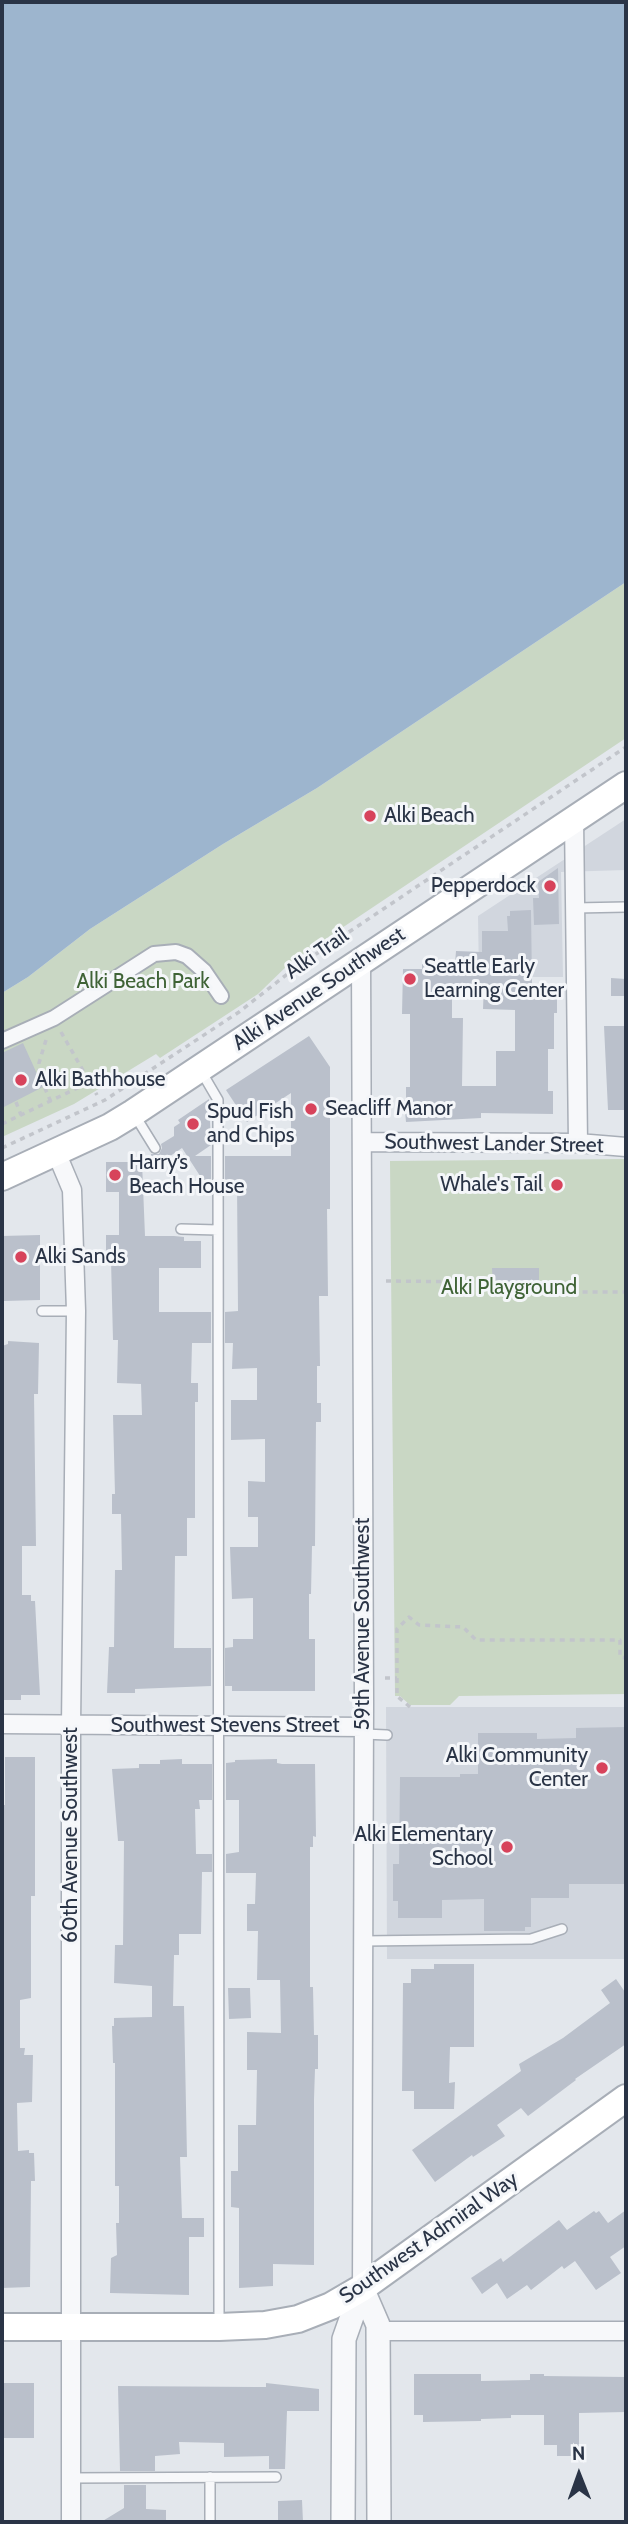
<!DOCTYPE html>
<meta charset="utf-8">
<style>
body{margin:0}
#map{position:relative;width:628px;height:2524px;overflow:hidden;background:#e3e7ec;font-family:Cabin,sans-serif}
canvas{display:block}
.frame{position:absolute;inset:0;border:4px solid #2a3446;pointer-events:none}
.north{position:absolute;left:544px;top:2440px;width:70px;height:70px;-webkit-text-stroke:5px #f4f6f9;paint-order:stroke;rotate:359deg;font-size:19px;font-weight:700;line-height:28px;text-align:center;color:#2a3446}
.north::after{content:'';display:block;margin:auto;width:24px;height:32px;background:#2a3446;clip-path:polygon(50% 0,100% 100%,50% 72%,0 100%)}
</style>
<div id="map">
<canvas width="628" height="2524"></canvas>
<div class="frame"></div>
<div class="north">N</div>
</div>
<script>
const c = document.querySelector('canvas').getContext('2d');
c.lineJoin = 'round';
function fill(path, color) {
  c.fillStyle = color;
  c.fill(path, 'evenodd');
}
function poly(rows) {
  const path = new Path2D();
  for (const r of rows) {
    path.moveTo(r[0], r[1]);
    for (let i = 2; i < r.length; i += 2) path.lineTo(r[i], r[i + 1]);
  }
  return path;
}
function strokePath(path, color, width, dash) {
  c.strokeStyle = color;
  c.lineWidth = width;
  c.lineCap = dash ? 'butt' : 'round';
  c.setLineDash(dash || []);
  c.stroke(path);
}
function label(font, color, halo, rows, align = 'center') {
  c.font = font + ' Cabin,sans-serif';
  c.lineWidth = 6;
  c.setLineDash([]);
  c.textBaseline = 'middle';
  c.strokeStyle = halo;
  c.fillStyle = color;
  for (const [text, x, y, turn = 0] of rows) {
    c.save();
    c.translate(x, y);
    c.rotate((+turn || 0) * Math.PI / 180);
    c.textAlign = isNaN(turn) ? turn : align;
    if (halo) c.strokeText(text, 0, 0);
    c.fillText(text, 0, 0);
    c.restore();
  }
}
fill(poly([
 [626,819,626,870,561,872,563,977,479,977,478,916],
 [386,1707,626,1707,626,1959,387,1959]
]), '#d1d6de');
fill(poly([
 [626,582,626,738,291,962,258,994,160,1058,156,1054,74,1104,2,1137,2,993,28,977,90,929,223,844,317,788],
 [626,1159,626,1694,459,1696,450,1705,410,1705,400,1696,395,1696,390,1161]
]), '#c9d7c4');
fill(poly([
 [2,2,626,2,626,582,317,788,223,844,90,929,28,977,2,993]
]), '#9db5ce');
fill(poly([
 [558,868,559,924,534,925,533,898,539,898,538,882],
 [531,910,532,985,550,985,551,988,557,988,557,1013,554,1013,554,1049,548,1049,548,1091,553,1091,553,1114,481,1113,481,1118,406,1122,404,1100,406,1100,406,1087,410,1087,410,1014,402,1014,403,969,422,969,422,964,455,964,456,951,482,952,482,931,508,931,507,916,510,916,510,911],
 [452,984,484,984,483,1009,515,1010,515,1051,496,1051,496,1086,462,1086,463,1018,452,1018],
 [611,978,626,979,626,996,611,996],
 [604,1026,626,1026,626,1110,608,1110],
 [309,1036,330,1067,330,1209,327,1209,328,1296,319,1296,320,1366,317,1366,317,1403,321,1403,321,1422,316,1422,315,1546,312,1546,311,1594,309,1594,309,1639,315,1639,315,1691,232,1691,232,1686,225,1686,225,1648,233,1647,233,1639,253,1639,253,1598,232,1599,230,1547,258,1547,258,1517,248,1517,248,1481,265,1482,265,1439,231,1440,231,1400,257,1400,257,1368,232,1369,233,1343,225,1343,225,1312,238,1311,237,1183,225,1182,225,1156,291,1156,291,1093,247,1122,226,1090],
 [23,1043,43,1087,2,1108,2,1053],
 [209,1099,211,1145,195,1156,211,1156,211,1182,204,1182,182,1148,151,1169,151,1154,159,1154,162,1148,161,1144,174,1136,174,1127,180,1123,178,1120],
 [106,1162,142,1162,145,1236,174,1236,184,1237,184,1241,201,1241,201,1268,159,1268,159,1312,211,1312,211,1343,192,1343,191,1383,198,1383,198,1402,195,1402,195,1518,187,1518,187,1556,175,1556,174,1648,211,1648,211,1686,135,1689,135,1693,107,1693,109,1647,114,1647,115,1570,122,1570,121,1514,112,1514,112,1494,115,1494,113,1415,142,1415,141,1384,117,1383,118,1340,113,1340,111,1260,108,1260,108,1255,106,1255,106,1235,119,1235,119,1192,106,1192],
 [40,1235,40,1300,4,1301,2,1236],
 [492,1268,539,1268,539,1286,493,1286],
 [8,1341,39,1343,38,1394,34,1394,36,1546,22,1546,22,1595,31,1595,31,1601,35,1601,40,1695,21,1695,21,1700,4,1700,4,1661,2,1661,2,1346,8,1344],
 [626,1727,626,1884,569,1884,569,1898,531,1898,531,1927,525,1927,525,1931,484,1931,484,1899,442,1900,442,1918,398,1918,398,1901,393,1901,393,1864,399,1864,400,1777,460,1777,460,1774,478,1774,478,1733,537,1733,537,1739,576,1738,576,1728],
 [5,1757,35,1757,35,1896,31,1896,31,1998,20,2000,20,2048,25,2048,24,2055,33,2055,32,2102,17,2103,18,2151,29,2150,29,2153,34,2153,35,2181,31,2181,30,2287,2,2288,2,1805,5,1805],
 [182,1759,182,1764,212,1764,212,1800,199,1800,200,1809,195,1809,196,1854,212,1854,212,1872,202,1872,201,1934,179,1934,179,1955,174,1955,173,2006,184,2006,187,2157,180,2157,182,2218,204,2218,204,2237,189,2237,189,2295,110,2293,111,2258,117,2255,116,2223,119,2223,119,2186,115,2186,115,2063,113,2063,112,2026,114,2026,114,2018,152,2017,152,1986,114,1983,115,1945,123,1945,124,1841,118,1841,112,1769,139,1768,139,1764,160,1764,160,1760],
 [277,1759,277,1763,282,1764,315,1764,316,1837,313,1836,313,1847,310,1847,310,1987,313,1987,314,2035,318,2035,318,2069,315,2069,314,2099,314,2265,273,2264,273,2286,239,2288,239,2208,231,2207,231,2171,238,2171,238,2125,256,2125,257,2070,247,2070,247,2032,281,2033,280,1980,257,1980,258,1931,247,1931,247,1904,255,1904,256,1873,226,1873,226,1854,239,1852,239,1800,226,1800,226,1763,235,1762,235,1760],
 [434,1964,474,1964,474,2047,450,2047,449,2083,455,2082,454,2109,414,2109,414,2091,402,2091,403,1983,411,1983,411,1969,434,1969],
 [616,1979,625,1992,626,1991,626,2044,575,2079,576,2080,528,2116,521,2108,497,2125,505,2136,473,2157,472,2155,435,2182,412,2150,521,2071,519,2064,563,2038,610,2003,601,1990],
 [228,1988,250,1988,251,2018,229,2019],
 [626,2210,626,2246,610,2257,621,2273,596,2290,575,2261,564,2269,562,2266,531,2290,527,2285,507,2299,497,2283,482,2294,471,2278,501,2258,503,2262,559,2220,567,2230,594,2211,596,2213,599,2211,608,2223],
 [414,2374,481,2374,481,2381,530,2380,530,2374,544,2374,544,2376,626,2377,626,2412,579,2413,579,2456,557,2456,557,2445,544,2445,544,2415,511,2415,511,2418,481,2419,481,2421,423,2422,423,2415,414,2415],
 [2,2383,34,2383,34,2438,2,2438],
 [266,2383,319,2389,319,2411,287,2411,285,2469,269,2469,269,2456,224,2457,224,2443,179,2442,180,2454,155,2456,155,2471,120,2471,118,2386,255,2387,266,2387],
 [124,2485,146,2485,146,2509,166,2510,166,2522,101,2522,124,2508],
 [302,2500,303,2522,278,2522,278,2501]
]), '#bac0cb');
const service = poly([
 [575,908,626,907],
 [201,1071,218,1100,219,2323],
 [134,1114,155,1148],
 [181,1229,218,1230],
 [42,1311,76,1311],
 [364,1734,387,1735],
 [363,1941,531,1939,562,1929],
 [210,2477,210,2522],
 [71,2478,276,2477]
]);
const pedestrian = poly([
 [2,1041,54,1018,154,954,176,952,187,956,204,971,221,996]
]);
const minor = poly([
 [574,819,578,1143],
 [361,960,364,1704,362,2288],
 [363,1142,578,1143,626,1147],
 [56,1152,72,1190,76,1311,71,1725,71,2522],
 [2,1724,364,1727],
 [379,2331,626,2331]
]);
const tertiary = poly([
 [362,2288,378,2325,379,2522],
 [343,2522,344,2339,362,2288]
]);
const secondary = poly([
 [2,1177,110,1127,133,1113,626,785],
 [2,2327,219,2327,265,2325,298,2319,331,2306,362,2288,626,2098]
]);
strokePath(service, '#a8aeb7', 12);
strokePath(pedestrian, '#a8aeb7', 18);
strokePath(minor, '#a8aeb7', 21);
strokePath(tertiary, '#a8aeb7', 26);
strokePath(secondary, '#a8aeb7', 30);
strokePath(poly([
 [61,1032,97,1095],
 [46,1040,39,1063,39,1075,51,1102],
 [16,1102,21,1115],
 [2,1124,90,1082],
 [2,1148,105,1100,239,1012,295,968,626,747],
 [386,1281,483,1282,496,1292,626,1292],
 [385,1678,397,1678],
 [410,1707,397,1696,397,1629,409,1617,419,1625,463,1627,476,1640,620,1640,620,1657,626,1658]
]), '#c2c5cb', 3.5, [5, 5]);
strokePath(service, '#f7f8fa', 9);
strokePath(pedestrian, '#f7f8fa', 14);
strokePath(minor, '#f7f8fa', 18);
strokePath(tertiary, '#f7f8fa', 23);
strokePath(secondary, '#fff', 26);
for (const [x, y, r, color] of [
 [370,816,7,"#d7435b"],
 [550,886,7,"#d7435b"],
 [410,979,7,"#d7435b"],
 [21,1080,7,"#d7435b"],
 [311,1109,7,"#d7435b"],
 [193,1124,7,"#d7435b"],
 [115,1175,7,"#d7435b"],
 [557,1185,7,"#d7435b"],
 [21,1257,7,"#d7435b"],
 [602,1768,7,"#d7435b"],
 [507,1847,7,"#d7435b"]
]) {
  const dot = new Path2D();
  dot.arc(x, y, r, 0, 2 * Math.PI);
  c.fillStyle = color;
  c.fill(dot);
  strokePath(dot, '#f4f6f9', 2.5);
}
label('21px', '#2a3446', '#f4f6f9', [
 ["Alki Beach",384,816],
 ["Pepperdock",536,886,"right"],
 ["Seattle Early",424,967],
 ["Learning Center",424,991],
 ["Alki Bathhouse",35,1080],
 ["Seacliff Manor",325,1109],
 ["Spud Fish",207,1112],
 ["and Chips",207,1136],
 ["Harry’s",129,1163],
 ["Beach House",129,1187],
 ["Whale's Tail",543,1185,"right"],
 ["Alki Sands",35,1257],
 ["Alki Community",588,1756,"right"],
 ["Center",588,1780,"right"],
 ["Alki Elementary",493,1835,"right"],
 ["School",493,1859,"right"]
], 'left');
label('21px', '#2a3446', '#f4f6f9', [
 ["Alki Trail",317,954,-35],
 ["Alki Avenue Southwest",319,989,-34],
 ["Southwest Lander Street",494,1144,1],
 ["59th Avenue Southwest",363,1624,-90],
 ["Southwest Stevens Street",225,1726],
 ["60th Avenue Southwest",71,1835,-90],
 ["Southwest Admiral Way",429,2238,-35]
]);
label('21px', '#3f6336', '#f4f6f9', [
 ["Alki Beach Park",143,982],
 ["Alki Playground",509,1288]
]);
</script>
